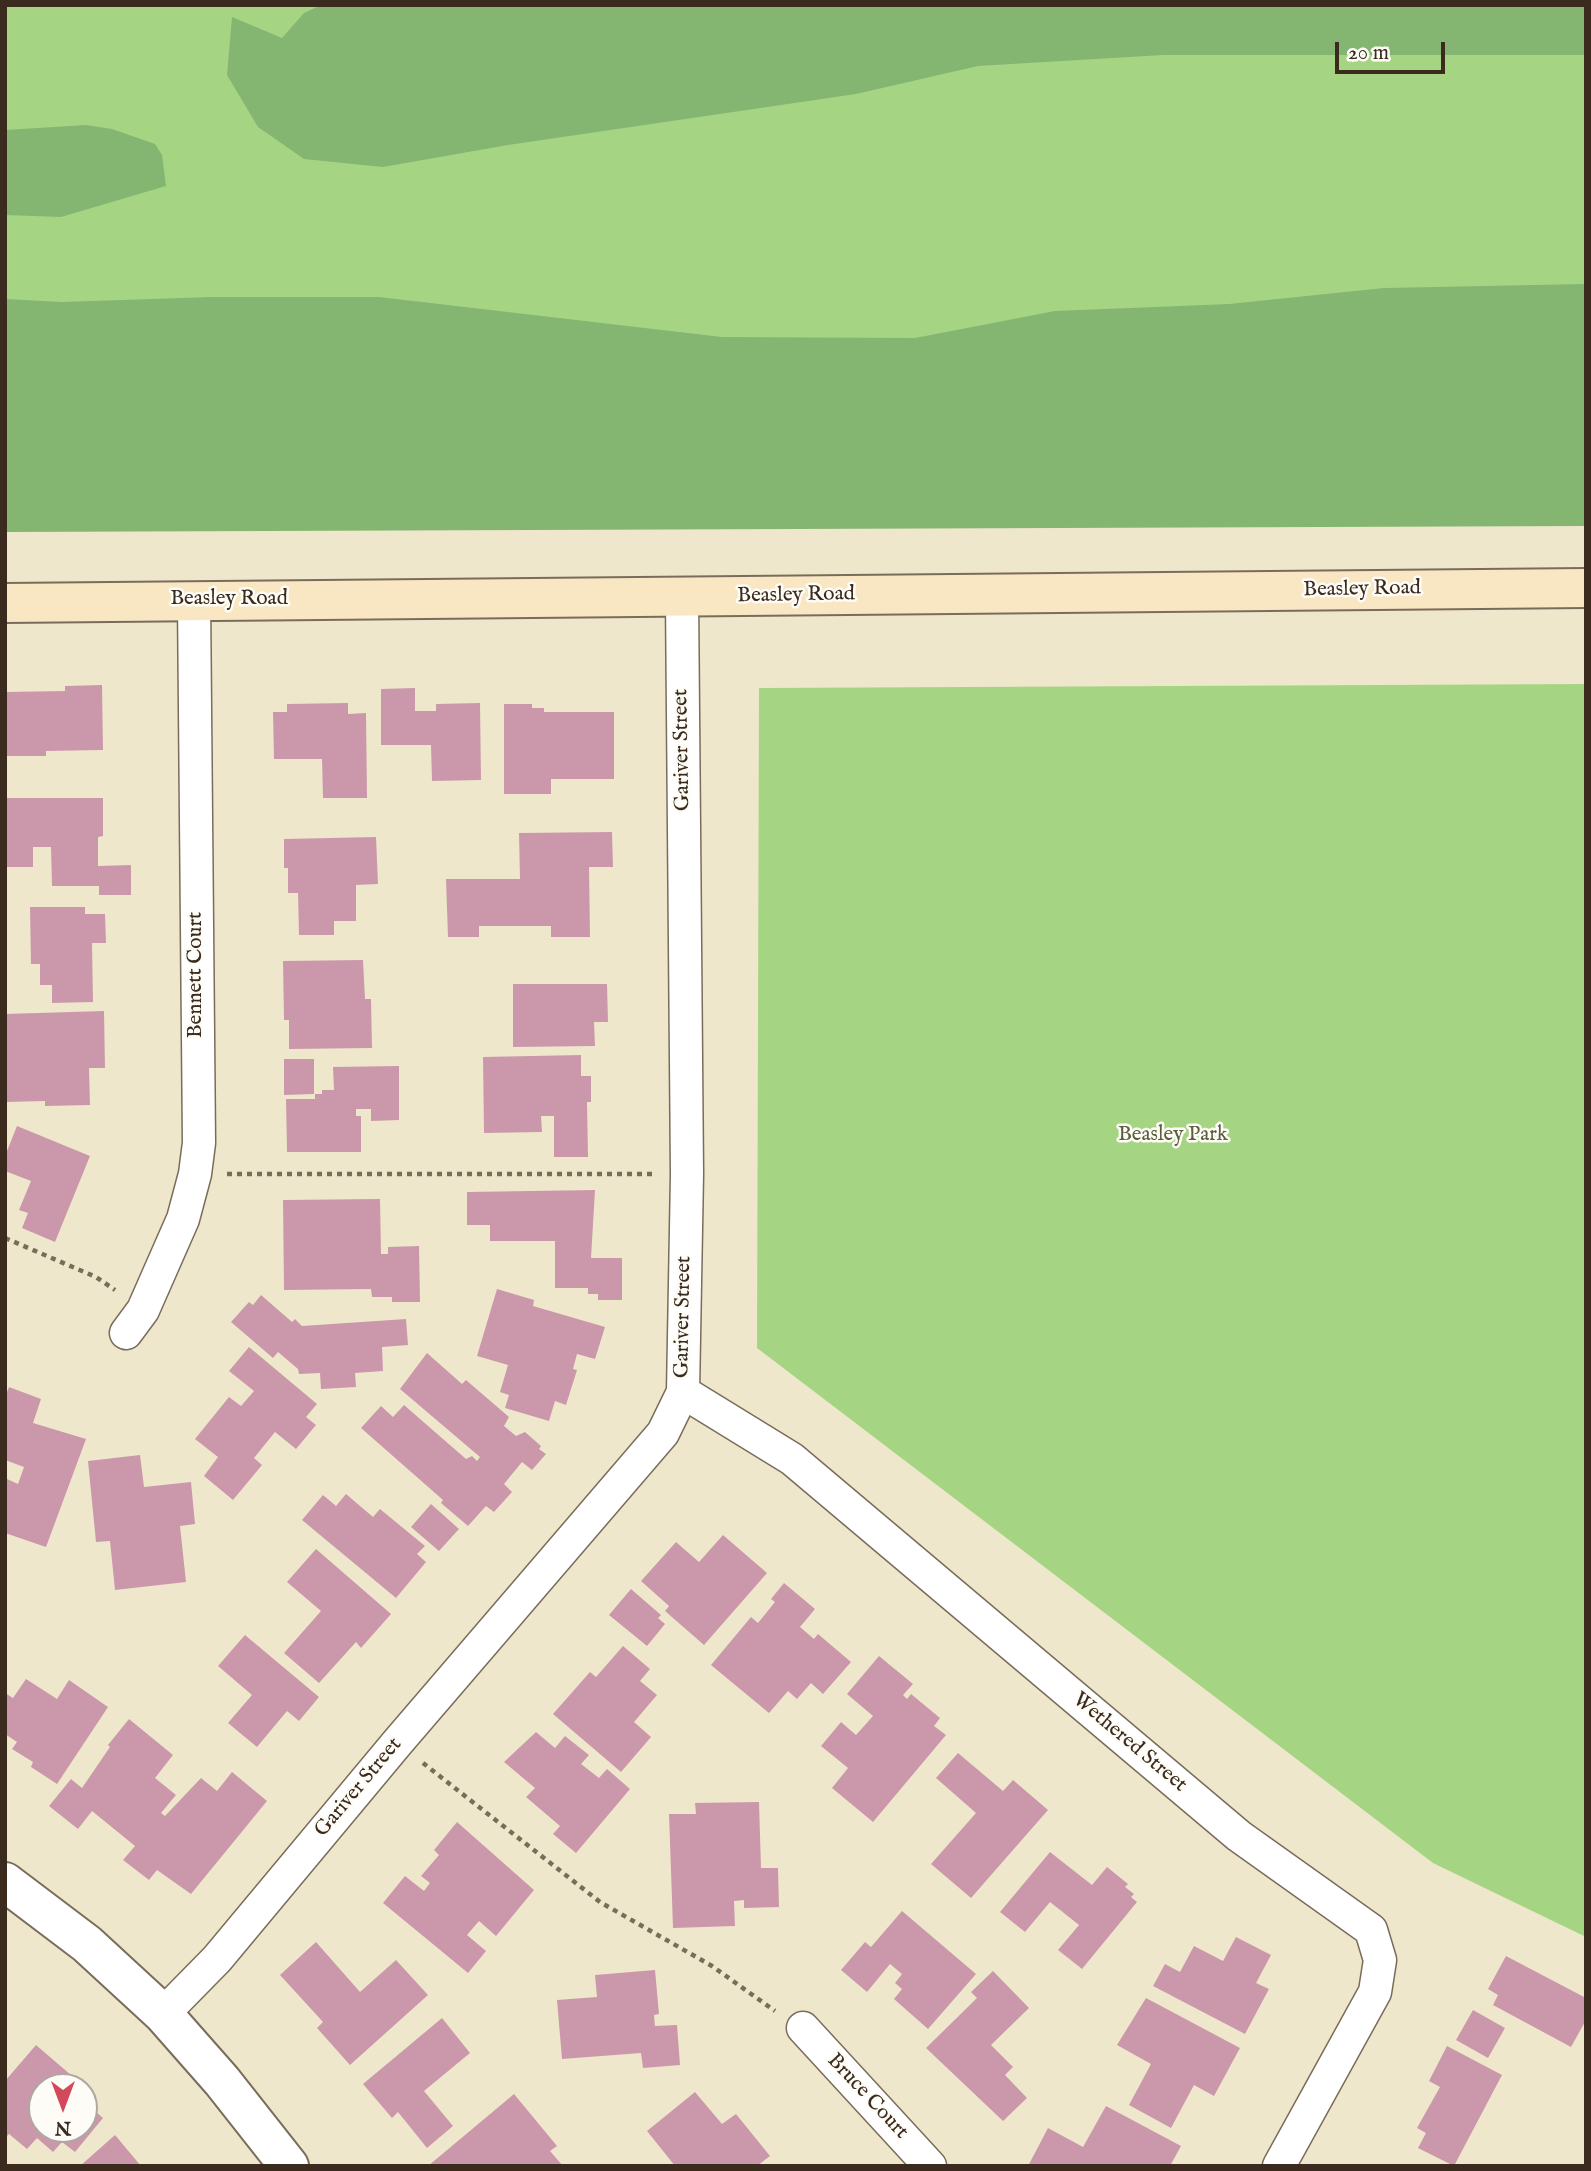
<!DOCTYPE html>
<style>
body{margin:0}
#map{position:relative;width:1591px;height:2171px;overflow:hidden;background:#efe7cc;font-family:"IM FELL English",serif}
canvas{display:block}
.frame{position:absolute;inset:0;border:7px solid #3b2a1e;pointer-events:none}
.north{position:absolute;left:28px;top:2073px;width:70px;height:70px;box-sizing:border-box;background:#fdfcf7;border:2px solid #afa8a0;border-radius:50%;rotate:180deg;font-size:19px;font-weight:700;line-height:28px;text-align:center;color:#3b2a1e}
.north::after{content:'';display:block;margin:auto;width:24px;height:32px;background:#d1495b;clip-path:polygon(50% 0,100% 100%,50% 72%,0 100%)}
.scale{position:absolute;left:1335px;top:42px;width:110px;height:32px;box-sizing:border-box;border:4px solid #3b2a1e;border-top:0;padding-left:9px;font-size:21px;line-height:24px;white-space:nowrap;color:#3b2a1e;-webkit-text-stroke:5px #fdfcf7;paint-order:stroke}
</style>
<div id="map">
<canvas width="1591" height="2171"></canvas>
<div class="frame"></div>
<div class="north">N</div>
<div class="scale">20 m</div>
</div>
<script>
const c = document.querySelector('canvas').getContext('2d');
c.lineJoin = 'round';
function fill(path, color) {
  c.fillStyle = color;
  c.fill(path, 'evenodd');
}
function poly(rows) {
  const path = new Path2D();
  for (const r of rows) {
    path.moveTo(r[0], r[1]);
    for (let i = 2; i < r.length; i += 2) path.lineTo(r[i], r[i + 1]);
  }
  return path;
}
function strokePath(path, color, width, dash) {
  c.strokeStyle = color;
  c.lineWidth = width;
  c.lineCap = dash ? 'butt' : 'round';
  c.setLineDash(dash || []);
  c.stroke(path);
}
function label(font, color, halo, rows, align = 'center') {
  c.font = font + ' "IM FELL English",serif';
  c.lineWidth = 5;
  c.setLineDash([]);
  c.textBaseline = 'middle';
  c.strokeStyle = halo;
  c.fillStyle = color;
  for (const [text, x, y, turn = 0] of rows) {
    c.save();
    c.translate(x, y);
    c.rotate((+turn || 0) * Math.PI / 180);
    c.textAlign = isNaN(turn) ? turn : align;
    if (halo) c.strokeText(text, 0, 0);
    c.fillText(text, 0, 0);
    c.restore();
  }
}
fill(poly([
 [5,5,1586,5,1586,524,5,527],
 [1586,684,1586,1937,1433,1863,757,1348,759,688]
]), '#a5d583');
fill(poly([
 [321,5,1586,5,1586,55,1163,55,978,66,856,94,508,145,383,167,304,159,258,127,227,75,232,17,282,38,304,13],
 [86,125,112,129,155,144,162,155,166,186,61,217,5,215,5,130],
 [1586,284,1586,526,5,532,5,299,62,302,211,297,379,297,722,337,915,338,1055,311,1229,304,1384,288]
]), '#84b671');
fill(poly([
 [102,685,103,750,46,751,46,756,5,756,5,692,65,691,65,686],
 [415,688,415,711,436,711,436,704,480,703,481,780,432,781,431,745,381,745,381,689],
 [348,703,348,714,366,713,367,798,323,798,322,759,274,759,273,712,287,712,287,704],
 [504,704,532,704,532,708,544,708,544,712,614,712,614,779,551,779,551,794,504,794],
 [5,798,103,798,103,836,98,837,98,866,131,865,131,895,99,895,99,886,52,886,51,847,33,847,33,867,5,867],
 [612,832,613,867,589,867,590,937,551,937,551,926,479,926,479,937,448,937,446,879,520,879,519,833],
 [376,837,378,884,356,885,356,921,334,921,334,935,299,935,298,893,288,893,288,868,284,868,284,839],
 [30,907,85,907,85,914,105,914,106,943,92,943,93,1002,52,1003,52,985,40,985,40,964,31,964],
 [363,960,365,999,371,999,372,1048,289,1049,289,1020,284,1020,283,961],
 [513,984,607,984,608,1022,594,1022,595,1046,513,1047],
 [104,1011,105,1068,89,1068,90,1105,45,1106,45,1101,6,1102,5,1014],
 [581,1055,581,1076,591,1076,591,1102,587,1102,588,1157,554,1157,554,1116,541,1116,542,1132,484,1133,483,1057],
 [284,1059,314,1059,314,1094,284,1095],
 [399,1066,399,1120,371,1121,371,1109,356,1109,356,1116,361,1116,361,1152,287,1152,286,1099,315,1099,315,1094,322,1094,322,1090,334,1090,333,1067],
 [17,1126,90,1156,55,1242,22,1228,28,1213,19,1210,31,1181,5,1171,5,1156],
 [595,1190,591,1258,622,1258,622,1300,598,1300,598,1294,588,1294,588,1288,555,1288,555,1241,490,1241,490,1225,467,1225,467,1192],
 [380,1199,381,1254,388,1254,388,1247,419,1246,420,1302,392,1302,392,1297,372,1297,371,1289,284,1290,283,1200],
 [497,1289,534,1300,533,1306,605,1327,595,1359,577,1354,573,1369,577,1370,566,1405,555,1401,549,1421,505,1408,509,1395,500,1392,508,1365,477,1356],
 [261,1295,292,1322,295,1319,302,1326,406,1319,408,1345,382,1347,383,1371,355,1373,356,1387,321,1389,320,1373,299,1374,298,1369,278,1352,273,1358,231,1322,249,1302,253,1305],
 [249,1347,317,1404,306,1417,316,1425,296,1449,275,1432,254,1458,262,1465,233,1500,204,1476,218,1457,195,1439,229,1397,241,1406,254,1391,229,1371],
 [427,1353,462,1384,466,1380,509,1417,504,1426,516,1436,525,1432,541,1446,539,1449,546,1454,532,1470,522,1462,504,1484,512,1492,494,1512,486,1506,468,1526,441,1503,443,1500,361,1428,381,1406,393,1417,404,1405,466,1459,472,1456,477,1461,480,1457,400,1389],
 [9,1387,41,1399,33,1423,86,1439,46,1547,5,1533,5,1483,7,1479,18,1484,24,1467,5,1460,5,1397],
 [140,1455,144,1487,191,1482,195,1524,180,1526,186,1582,115,1590,110,1541,96,1542,88,1461],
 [346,1494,373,1517,380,1509,425,1546,417,1554,426,1562,396,1598,302,1520,323,1495,336,1506],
 [431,1504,459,1529,439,1551,411,1527],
 [723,1535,767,1573,704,1645,665,1611,669,1606,641,1581,676,1542,699,1562],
 [316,1549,391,1614,361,1648,356,1642,319,1683,284,1653,321,1611,287,1582],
 [784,1583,815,1609,800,1627,814,1639,818,1634,851,1662,823,1694,811,1683,797,1699,788,1691,769,1713,711,1665,751,1617,758,1623,775,1602,771,1599],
 [631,1589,661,1615,658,1618,665,1624,647,1646,609,1615],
 [245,1635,319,1697,299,1721,287,1711,257,1747,228,1723,252,1695,218,1666],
 [623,1646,650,1669,640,1681,657,1695,634,1722,651,1737,621,1772,553,1714,590,1672,596,1677],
 [879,1656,913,1684,903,1695,907,1699,911,1694,940,1718,934,1726,946,1735,873,1822,832,1788,848,1768,821,1746,841,1722,856,1735,873,1716,847,1694],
 [26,1679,57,1699,69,1680,108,1707,57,1784,31,1767,33,1762,12,1749,17,1742,5,1734,5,1693,13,1698],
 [129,1719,173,1755,155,1778,176,1795,161,1813,165,1816,201,1778,217,1791,232,1772,267,1801,191,1894,157,1870,149,1880,123,1860,135,1846,92,1811,78,1829,49,1806,71,1779,82,1788,110,1747,108,1745],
 [536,1732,555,1748,565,1736,589,1755,581,1764,599,1778,607,1769,630,1789,576,1853,553,1834,560,1826,526,1797,535,1788,504,1762],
 [958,1753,1003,1791,1013,1780,1048,1810,971,1898,931,1864,976,1813,936,1778],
 [759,1802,761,1868,778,1868,779,1907,744,1908,744,1900,734,1901,735,1926,673,1928,669,1814,696,1814,695,1803],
 [457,1822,534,1890,496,1936,479,1921,467,1935,486,1951,468,1973,383,1903,405,1876,424,1891,430,1883,421,1876,439,1855,434,1850],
 [1050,1852,1092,1885,1107,1867,1128,1884,1125,1887,1134,1894,1131,1897,1137,1902,1082,1969,1058,1950,1079,1925,1050,1902,1025,1932,1000,1912],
 [902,1911,976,1974,928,2029,894,1999,902,1989,895,1983,902,1974,890,1964,867,1992,841,1970,865,1942,871,1947],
 [1236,1937,1271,1955,1256,1983,1269,1989,1245,2034,1153,1986,1165,1964,1180,1972,1194,1946,1223,1961],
 [316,1942,360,1992,396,1960,428,1995,350,2065,317,2028,323,2022,280,1975],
 [1506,1956,1586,1998,1586,2020,1571,2047,1493,2005,1498,1995,1488,1989],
 [655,1970,659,2014,654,2015,655,2026,677,2025,680,2065,643,2068,641,2053,562,2059,557,2000,597,1997,595,1975],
 [993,1971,1029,2008,991,2045,1013,2067,1005,2075,1027,2098,1003,2121,926,2048,977,1998,971,1992],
 [1146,1998,1240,2048,1214,2096,1194,2085,1171,2128,1129,2105,1151,2064,1117,2045],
 [1473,2010,1505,2028,1488,2058,1456,2040],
 [442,2018,470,2053,424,2091,453,2126,427,2148,398,2112,392,2118,363,2084],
 [36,2045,71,2075,63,2084,66,2087,42,2087,42,2129,84,2129,84,2102,103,2118,75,2152,62,2142,53,2152,37,2138,27,2149,9,2134,5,2138,5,2081],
 [1447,2046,1502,2075,1454,2166,1418,2148,1426,2133,1417,2128,1440,2087,1429,2081],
 [695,2092,722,2124,736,2114,770,2156,757,2166,675,2166,647,2131],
 [514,2094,557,2146,550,2151,563,2166,428,2166],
 [1106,2106,1181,2146,1170,2166,1028,2166,1048,2128,1083,2147],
 [115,2135,141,2166,80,2166]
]), '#cb98ab');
const minor = poly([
 [126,1333,143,1310,183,1219,195,1174,199,1143,194,600],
 [683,1392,792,1459,1239,1836,1371,1930,1380,1960,1375,1992,1279,2166],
 [163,2014,217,1959,397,1743,663,1433,683,1392,687,1174,682,597],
 [803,2028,930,2166]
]);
const tertiary = poly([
 [5,1882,87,1944,163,2014,222,2081,289,2166]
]);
const secondary = poly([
 [5,603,1586,588]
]);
strokePath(minor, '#7a6c5b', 35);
strokePath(tertiary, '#7a6c5b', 42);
strokePath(secondary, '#7a6c5b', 42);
strokePath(poly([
 [227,1174,653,1174],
 [5,1238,96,1277,115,1290],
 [423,1763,600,1902,712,1966,775,2011]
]), '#7a6c5b', 4.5, [5, 5]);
strokePath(minor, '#fff', 32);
strokePath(tertiary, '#fff', 38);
strokePath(secondary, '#f9e7c3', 38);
label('21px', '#3b2a1e', '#fdfcf7', [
 ["Beasley Road",1362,590,-1],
 ["Beasley Road",796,596,-1],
 ["Beasley Road",229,600],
 ["Gariver Street",683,750,-91],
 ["Bennett Court",197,975,-90],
 ["Gariver Street",684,1317,-89],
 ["Wethered Street",1129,1743,40],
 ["Gariver Street",359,1788,-50],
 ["Bruce Court",867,2097,47]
]);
label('21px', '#5b5d3c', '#fdfcf7', [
 ["Beasley Park",1173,1136]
]);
</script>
